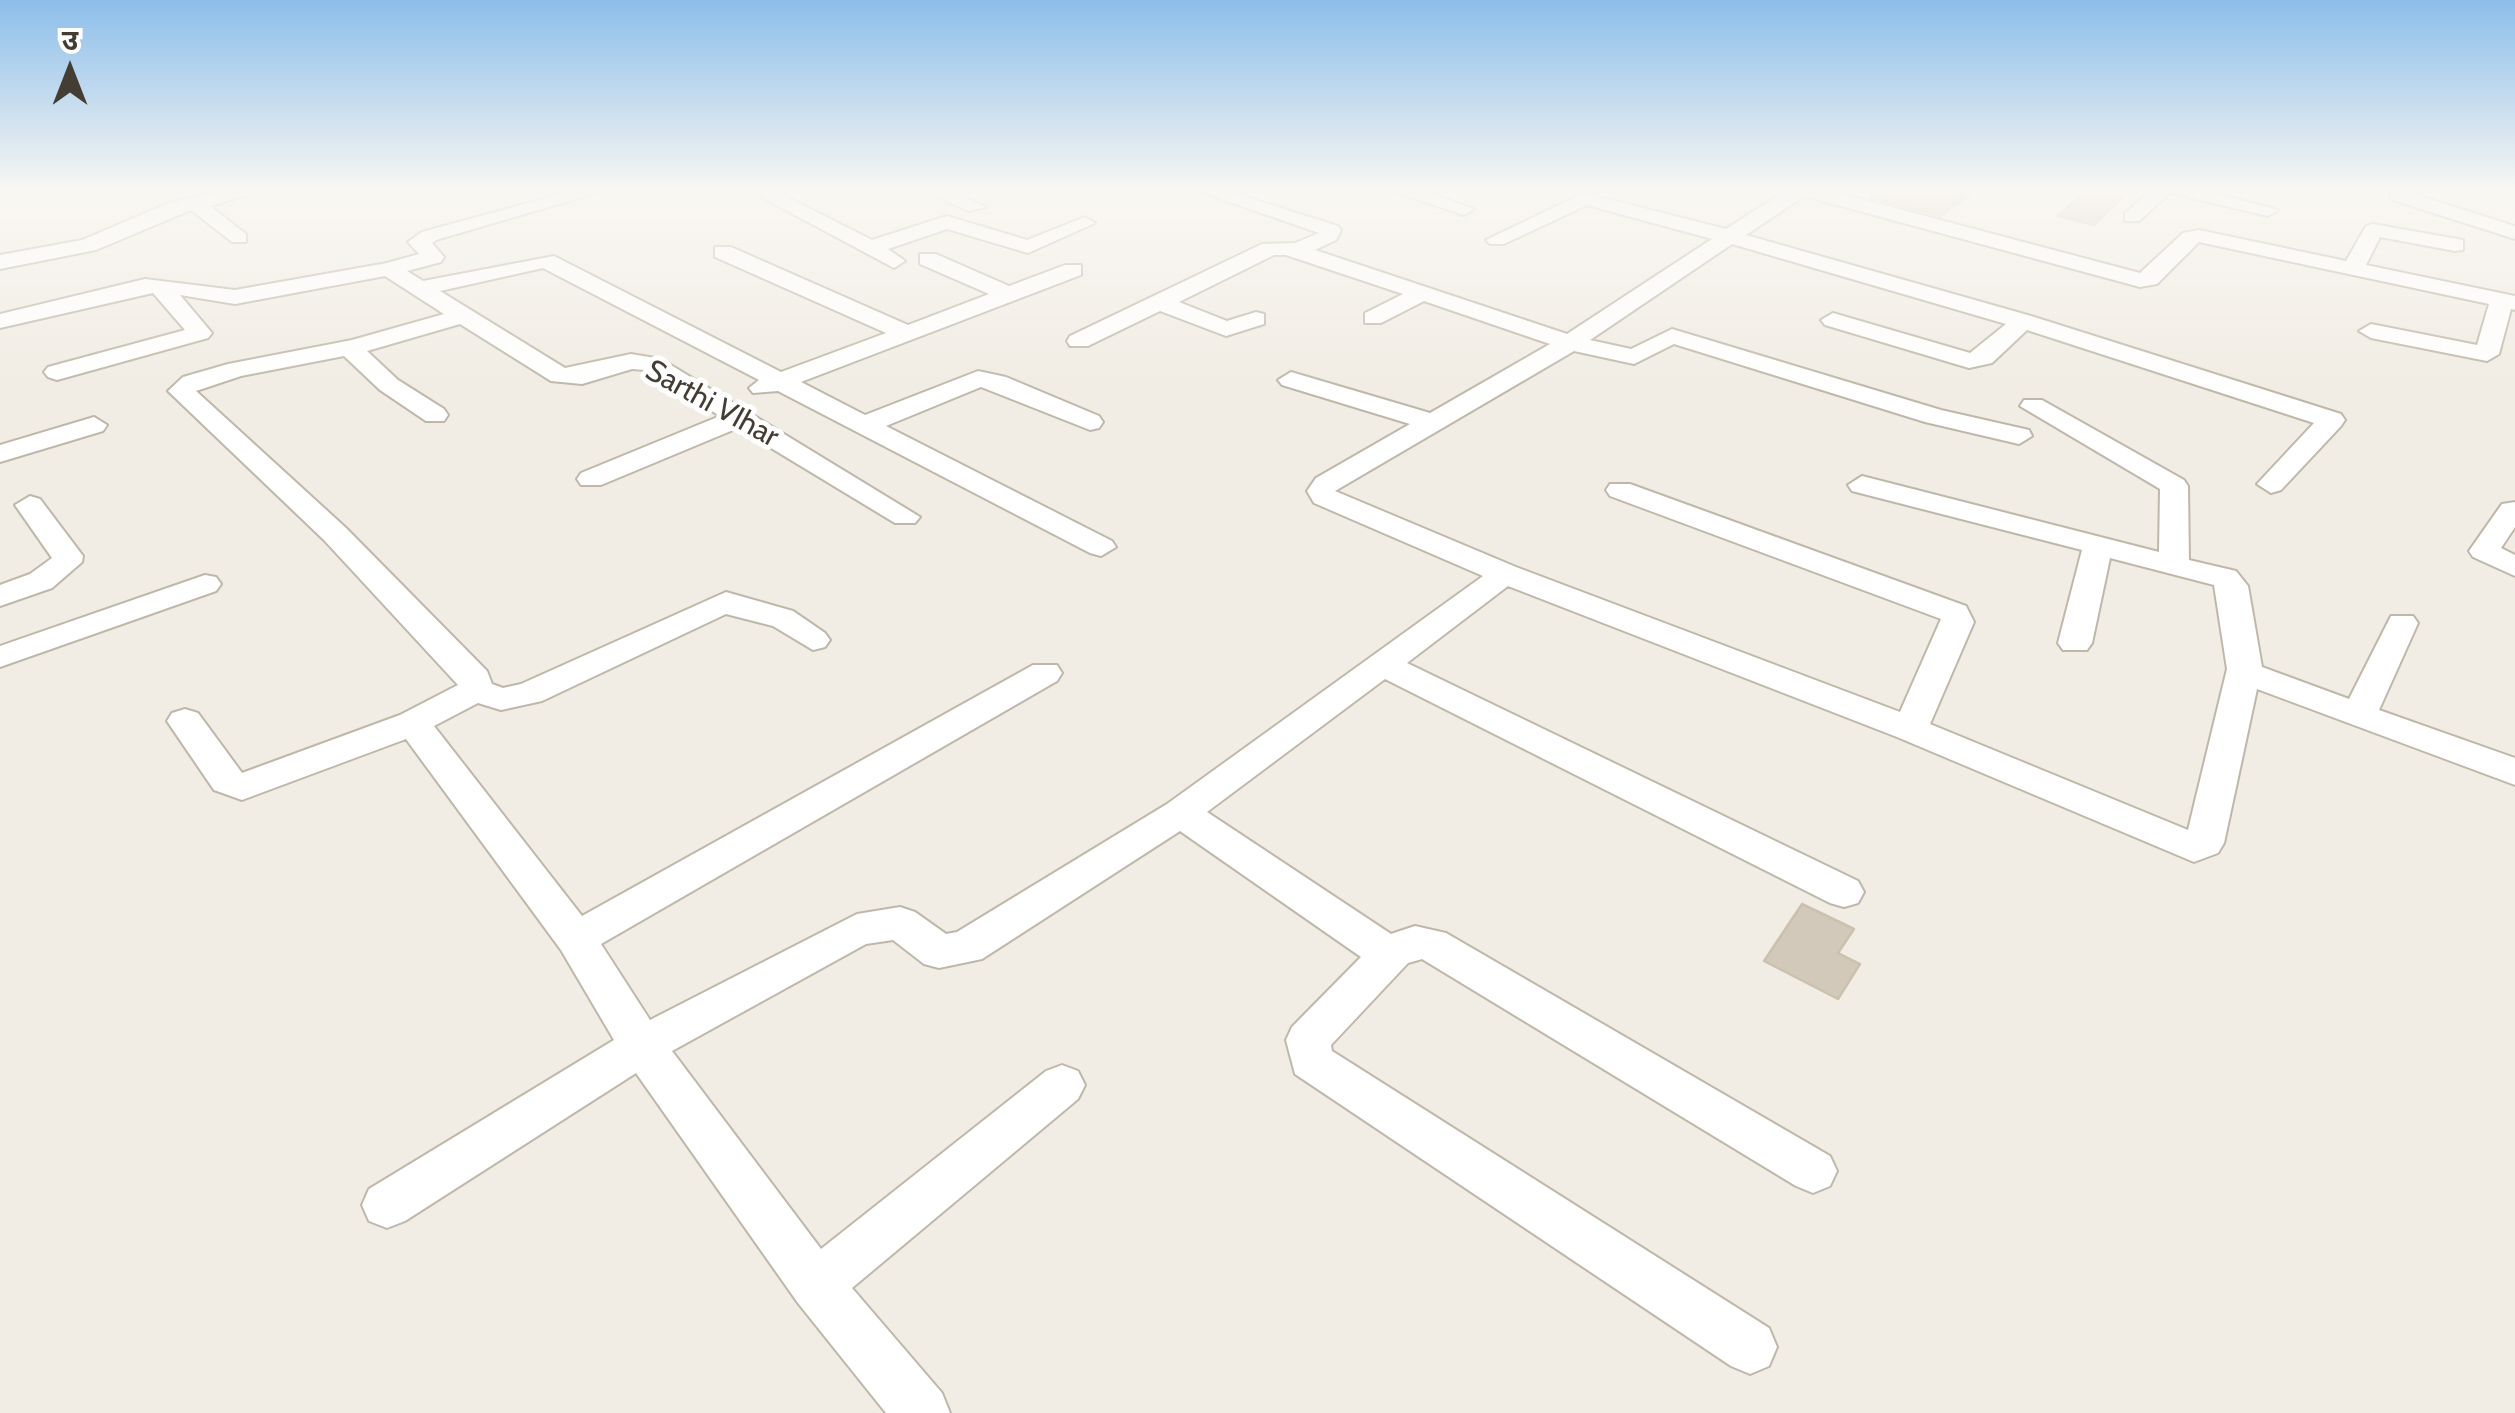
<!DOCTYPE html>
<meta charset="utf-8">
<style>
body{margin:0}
#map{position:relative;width:2515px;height:1413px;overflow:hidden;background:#f1ede4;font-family:Cabin,"Noto Sans Devanagari",sans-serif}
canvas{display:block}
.north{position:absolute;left:20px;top:20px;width:100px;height:100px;-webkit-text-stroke:8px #fff;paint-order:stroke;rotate:0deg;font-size:28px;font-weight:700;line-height:40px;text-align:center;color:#433d34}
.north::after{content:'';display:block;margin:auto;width:35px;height:45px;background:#433d34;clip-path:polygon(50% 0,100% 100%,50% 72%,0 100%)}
</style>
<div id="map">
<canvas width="2515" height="1413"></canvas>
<div class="north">उ</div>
</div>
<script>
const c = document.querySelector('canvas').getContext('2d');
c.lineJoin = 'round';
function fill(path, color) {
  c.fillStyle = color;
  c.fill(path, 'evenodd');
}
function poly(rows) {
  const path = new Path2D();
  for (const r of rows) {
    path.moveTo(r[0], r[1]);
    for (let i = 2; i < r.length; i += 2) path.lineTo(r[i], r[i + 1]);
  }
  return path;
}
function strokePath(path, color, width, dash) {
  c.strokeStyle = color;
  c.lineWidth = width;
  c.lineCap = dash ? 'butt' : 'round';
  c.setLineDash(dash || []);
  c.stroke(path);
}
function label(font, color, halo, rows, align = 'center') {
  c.font = font + ' Cabin,sans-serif';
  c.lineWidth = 10;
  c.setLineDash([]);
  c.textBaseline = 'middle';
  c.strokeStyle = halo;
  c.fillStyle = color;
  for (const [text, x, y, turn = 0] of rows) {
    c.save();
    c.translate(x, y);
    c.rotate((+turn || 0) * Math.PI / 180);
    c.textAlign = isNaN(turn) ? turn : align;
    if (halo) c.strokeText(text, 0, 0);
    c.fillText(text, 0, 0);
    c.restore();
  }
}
const building = poly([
 [1872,191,1974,191,1941,216,1871,198,1872,191],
 [2085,191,2129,191,2094,225,2058,216,2085,191],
 [1802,904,1854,929,1838,953,1860,964,1838,999,1764,961,1802,904]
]);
fill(building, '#d2c9ba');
strokePath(building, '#ccc1ae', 2.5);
const street = poly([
 [225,191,262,191,210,206,246,234,246,242,232,242,191,210,96,250,0,269,0,255,82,240,169,203,225,191],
 [572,191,596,193,436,240,432,243,444,257,441,262,407,271,423,281,554,256,781,372,886,333,715,257,715,247,731,247,908,325,989,294,920,264,920,254,936,254,1009,286,1065,265,1081,265,1081,275,801,382,865,415,978,371,1006,377,1099,416,1103,422,1099,428,1090,430,981,387,886,426,1112,541,1116,547,1101,556,1090,553,778,391,753,393,749,388,759,380,543,268,440,291,565,368,631,354,661,359,920,517,915,523,895,523,738,428,601,485,581,485,577,479,581,473,720,416,645,370,632,369,582,384,551,381,460,324,367,351,398,380,444,409,448,415,444,421,426,421,380,390,344,356,241,376,196,391,346,528,487,671,492,684,503,688,521,684,726,592,793,611,825,633,830,640,825,647,813,650,773,626,726,614,542,701,501,710,478,703,434,726,582,916,1033,665,1057,665,1062,673,1057,681,601,944,650,1020,857,914,900,907,915,912,946,934,957,932,1167,804,1483,576,1314,503,1307,491,1316,478,1410,424,1282,385,1278,380,1291,372,1430,413,1550,344,1424,301,1381,323,1365,323,1365,313,1403,294,1286,255,1274,255,1179,302,1227,321,1256,312,1264,314,1264,324,1226,336,1160,311,1088,346,1070,346,1067,341,1070,336,1262,244,1295,243,1319,233,1198,191,1227,191,1338,226,1341,230,1336,240,1315,250,1567,334,1712,239,1587,205,1504,244,1490,244,1486,240,1584,193,1726,229,1785,191,1831,191,2140,273,2183,233,2199,230,2346,261,2366,226,2373,224,2463,240,2463,250,2455,251,2380,237,2366,265,2515,296,2515,310,2511,309,2499,354,2487,361,2371,338,2359,331,2371,324,2477,345,2489,304,2199,242,2157,284,2140,287,1804,196,1746,235,2031,316,2341,414,2345,420,2341,426,2281,490,2271,493,2257,484,2314,423,2027,330,1992,363,1969,368,1825,325,1821,320,1833,313,1970,353,2006,324,1732,244,1590,340,1631,349,1672,329,1941,410,2029,430,2032,436,2019,444,1925,422,1674,344,1634,364,1574,351,1335,491,1516,567,1900,712,1941,619,1610,496,1606,490,1610,484,1630,484,1966,606,1974,622,1930,724,2188,830,2227,669,2214,585,2110,558,2092,643,2087,650,2063,650,2058,643,2082,550,1852,491,1848,485,1862,476,2159,552,2160,489,2020,406,2024,400,2042,400,2184,480,2188,486,2189,560,2236,571,2248,586,2262,667,2349,699,2391,616,2413,616,2418,623,2379,710,2515,758,2515,785,2257,689,2224,843,2218,853,2194,862,1897,737,1508,586,1407,663,1858,881,1864,892,1858,903,1844,907,1830,903,1385,679,1207,812,1391,934,1415,926,1446,933,1830,1156,1837,1171,1830,1186,1813,1193,1796,1186,1422,959,1408,963,1331,1045,1332,1051,1769,1328,1777,1347,1769,1366,1750,1374,1731,1366,1295,1074,1286,1040,1292,1027,1361,957,1180,831,982,959,939,968,924,964,893,940,866,944,672,1051,821,1249,1046,1071,1062,1065,1078,1071,1085,1085,1078,1099,852,1288,942,1393,950,1413,886,1413,798,1303,636,1073,405,1221,387,1228,369,1221,362,1205,369,1189,614,1040,561,950,406,739,242,800,214,790,167,721,172,713,185,709,198,713,242,773,400,715,458,685,324,540,168,391,183,377,228,364,352,340,444,314,385,276,235,304,180,295,212,333,208,338,57,380,48,377,44,372,48,367,185,330,153,293,0,328,0,314,145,279,235,290,387,263,419,254,408,242,422,232,572,191],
 [750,191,775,191,872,240,947,216,1027,240,1085,217,1095,223,1028,253,947,229,888,249,905,261,894,268,750,191],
 [924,191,951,191,986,207,969,211,924,191],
 [1392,191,1423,191,1474,209,1464,215,1392,191],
 [2150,191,2206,191,2278,210,2268,216,2170,193,2139,221,2125,221,2125,213,2150,191],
 [2390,191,2419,191,2416,195,2515,226,2515,239,2390,199,2390,191],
 [94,417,107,425,103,431,0,462,0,445,94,417],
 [30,496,40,499,83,556,82,562,52,588,0,606,0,585,30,574,52,558,15,505,30,496],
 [2515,502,2515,527,2501,548,2515,555,2515,576,2473,557,2469,551,2502,504,2515,502],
 [205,575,216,577,221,584,216,591,0,667,0,646,205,575]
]);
strokePath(street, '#bfb8aa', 4);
fill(street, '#fff');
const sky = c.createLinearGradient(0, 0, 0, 389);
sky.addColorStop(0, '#8cbeea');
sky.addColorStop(0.49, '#f9f7f3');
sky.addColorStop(1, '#f9f7f300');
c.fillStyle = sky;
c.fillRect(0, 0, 2515, 389);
label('30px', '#433d34', '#fff', [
 ["Sarthi VIhar",712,404,29]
]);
</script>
